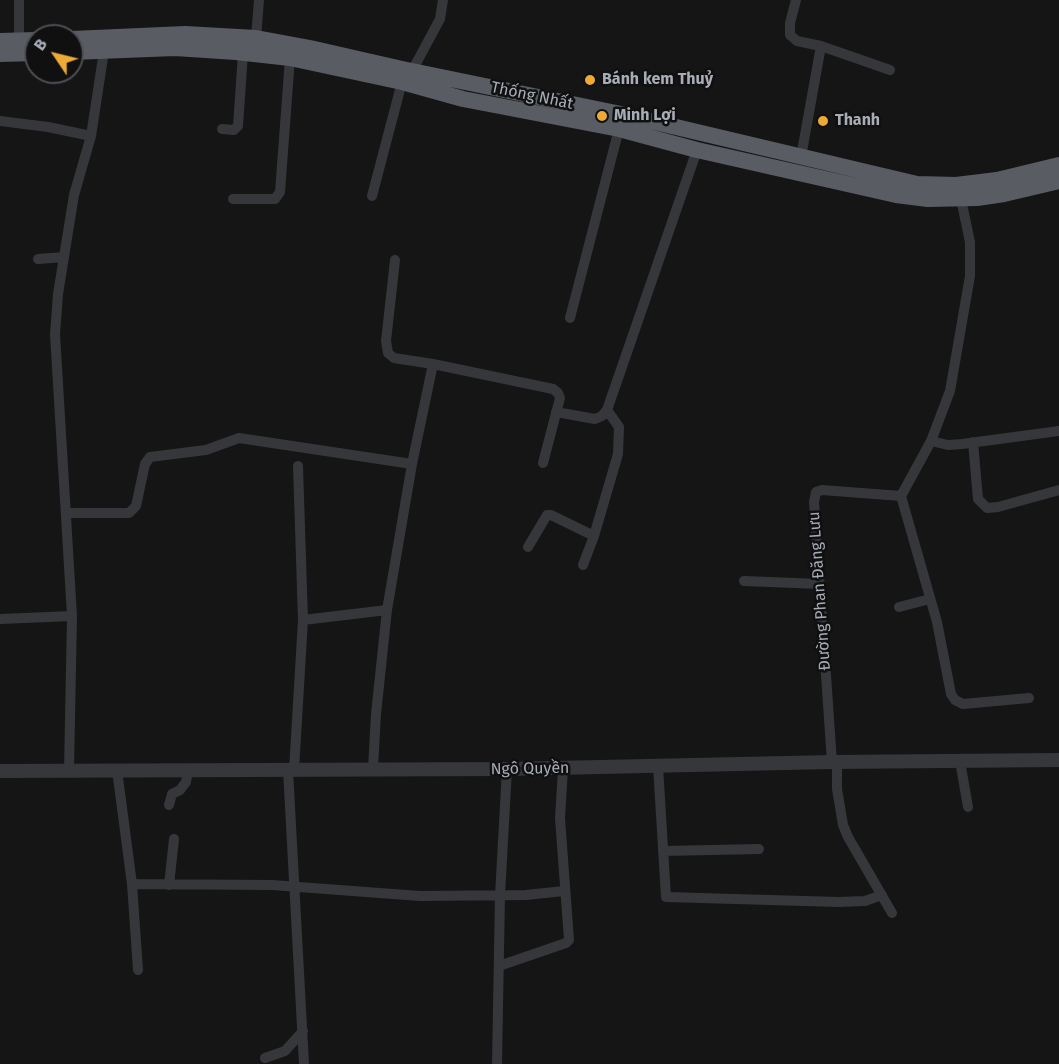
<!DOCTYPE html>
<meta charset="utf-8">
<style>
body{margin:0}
#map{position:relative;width:1059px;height:1064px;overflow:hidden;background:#151516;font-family:"Fira Sans",sans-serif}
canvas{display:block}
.north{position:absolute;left:24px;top:24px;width:60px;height:60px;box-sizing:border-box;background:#101011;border:2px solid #4c4e53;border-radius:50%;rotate:305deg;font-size:16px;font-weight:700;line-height:24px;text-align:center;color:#a7acb6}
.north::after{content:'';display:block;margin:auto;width:21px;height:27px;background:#edaa36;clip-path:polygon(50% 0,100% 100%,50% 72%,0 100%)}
</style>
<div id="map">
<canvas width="1059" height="1064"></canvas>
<div class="north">B</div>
</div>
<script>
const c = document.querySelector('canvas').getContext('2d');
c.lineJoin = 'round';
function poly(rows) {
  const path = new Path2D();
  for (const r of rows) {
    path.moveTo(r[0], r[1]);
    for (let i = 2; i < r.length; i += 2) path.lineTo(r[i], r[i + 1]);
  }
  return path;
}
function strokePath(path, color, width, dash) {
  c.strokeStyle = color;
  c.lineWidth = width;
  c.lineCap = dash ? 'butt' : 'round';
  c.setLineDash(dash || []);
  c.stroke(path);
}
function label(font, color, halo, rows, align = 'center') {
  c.font = font + ' "Fira Sans",sans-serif';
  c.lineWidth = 5;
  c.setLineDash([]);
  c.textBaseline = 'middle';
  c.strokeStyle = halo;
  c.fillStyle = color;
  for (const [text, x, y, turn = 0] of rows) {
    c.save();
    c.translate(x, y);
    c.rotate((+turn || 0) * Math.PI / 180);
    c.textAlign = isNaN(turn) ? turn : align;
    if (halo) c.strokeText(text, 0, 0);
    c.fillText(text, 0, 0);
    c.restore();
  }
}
strokePath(poly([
 [796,0,790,23,790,35,797,41,821,46],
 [256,38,259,0],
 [19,40,19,0],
 [412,71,440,19,443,0],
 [0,121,48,127,91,136],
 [222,129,234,130,238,126,243,53],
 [801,157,821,46,890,70],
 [372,196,402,82],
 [233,199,275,199,280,192,290,58],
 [38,259,64,257],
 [395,260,386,341,388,353,394,358,433,364],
 [570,318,619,129],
 [556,412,595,419,602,416,607,410,697,150],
 [931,441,948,445,962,444,1059,431],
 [973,442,978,499,987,508,998,507,1059,490],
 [901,496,937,622,951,694,955,700,963,704,1029,698],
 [66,513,129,513,136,506,145,464,150,457,206,450,239,438,412,464],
 [528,547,547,515,551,515,594,536],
 [583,565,594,536,618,454,619,427,607,410],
 [744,581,820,584],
 [899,607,930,599],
 [0,619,72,616],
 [303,620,387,610],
 [960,761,968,807],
 [832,762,814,502,816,492,822,490,901,496,931,441,950,391,970,276,970,242,961,199],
 [837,762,837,789,843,825,848,837,892,913],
 [658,766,666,897,839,902,865,901,882,895],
 [373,769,376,714,387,610,412,464,433,364,553,389,558,393,560,398,543,463],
 [117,770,132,884,138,970],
 [288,770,304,1064],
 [294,770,303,620,298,466],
 [69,771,72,616,55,334,58,294,74,195,91,136,104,51],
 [169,805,172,794,180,790,186,782,188,770],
 [663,851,759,849],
 [132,884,272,885,420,896,526,895,564,891],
 [169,885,174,839],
 [499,966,566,943,569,940,560,818,563,769],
 [265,1058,285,1051,303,1031],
 [497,1064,500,895,507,769]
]), '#36373b', 10);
strokePath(poly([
 [0,771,507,769,832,762,1059,760]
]), '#36373b', 14);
strokePath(poly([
 [72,39,185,34,256,38,310,48,402,69,621,114,917,184,956,185,997,180,1059,165],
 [0,41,36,40],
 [72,52,175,48,236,52,290,58,402,82,463,99,619,129,697,150,896,195,928,199,977,198,1004,194,1059,181],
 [0,54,36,53]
]), '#5a5c63', 16);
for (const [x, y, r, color] of [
 [590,80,6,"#edaa36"],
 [602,116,6,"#edaa36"],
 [823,121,6,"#edaa36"]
]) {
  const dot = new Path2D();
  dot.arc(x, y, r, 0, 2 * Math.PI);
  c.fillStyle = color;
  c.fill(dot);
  strokePath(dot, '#101011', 2);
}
label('bold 16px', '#a7acb6', '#101011', [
 ["Bánh kem Thuỷ",602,80],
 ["Minh Lợi",614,116],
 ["Thanh",835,121]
], 'left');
label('16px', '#a7acb6', '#101011', [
 ["Thống Nhất",532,96,12],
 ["Đường Phan Đăng Lưu",820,591,-94],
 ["Ngô Quyền",530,769,-1]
]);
</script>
